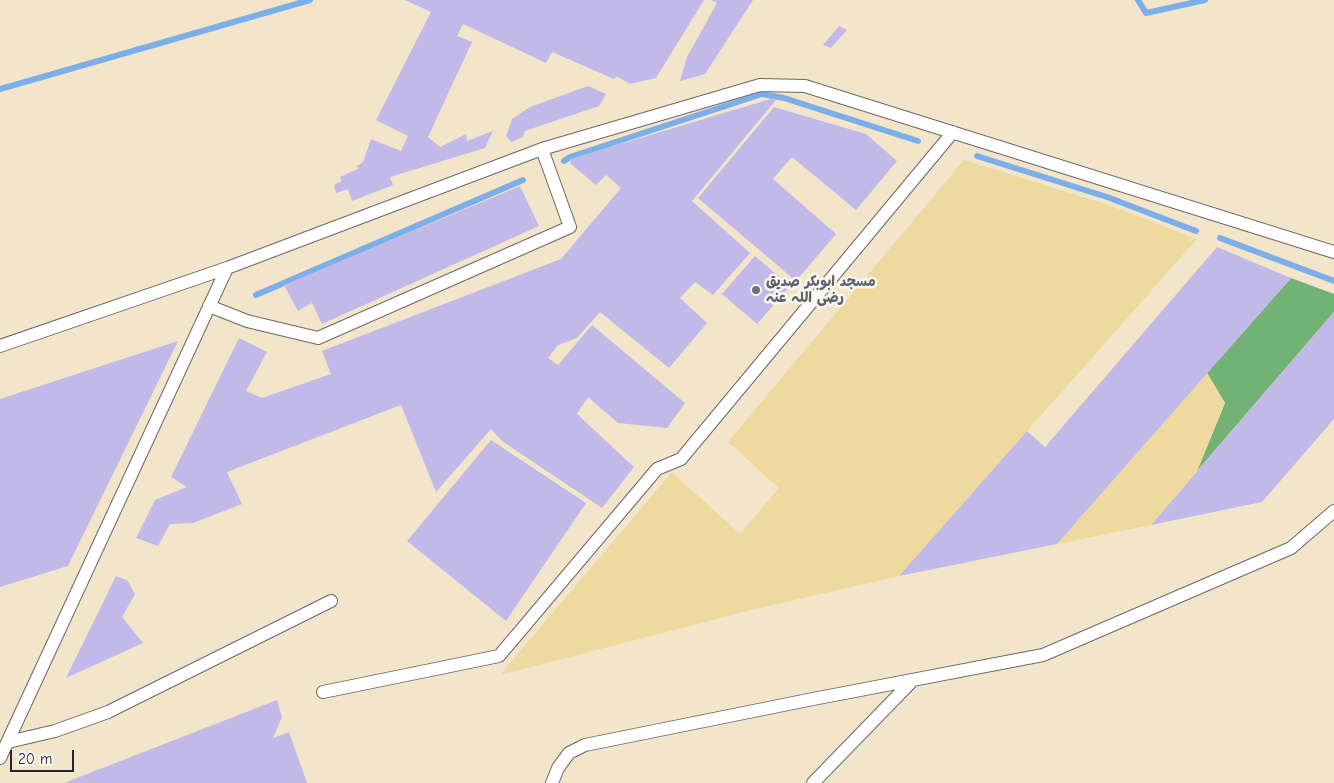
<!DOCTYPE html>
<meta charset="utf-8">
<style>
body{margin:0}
#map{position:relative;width:1334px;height:783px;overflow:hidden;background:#f2e5ca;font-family:"Comic Neue",sans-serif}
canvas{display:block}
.scale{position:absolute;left:10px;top:750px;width:64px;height:22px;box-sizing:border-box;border:2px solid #22223b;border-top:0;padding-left:6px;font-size:15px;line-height:18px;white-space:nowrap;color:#22223b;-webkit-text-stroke:4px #fbf7ec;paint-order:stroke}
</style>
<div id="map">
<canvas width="1334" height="783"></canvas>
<div class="scale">20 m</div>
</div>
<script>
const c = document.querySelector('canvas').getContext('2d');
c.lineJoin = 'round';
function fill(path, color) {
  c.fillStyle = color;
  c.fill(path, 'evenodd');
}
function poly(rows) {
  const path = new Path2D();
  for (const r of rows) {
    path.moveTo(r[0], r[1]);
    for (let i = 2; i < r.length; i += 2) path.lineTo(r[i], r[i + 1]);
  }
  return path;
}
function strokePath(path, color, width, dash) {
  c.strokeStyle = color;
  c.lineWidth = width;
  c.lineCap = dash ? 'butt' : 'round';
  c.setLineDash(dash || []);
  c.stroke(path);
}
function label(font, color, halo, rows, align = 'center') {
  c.font = font + ' "Comic Neue","Playpen Sans Arabic",sans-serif';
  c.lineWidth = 5;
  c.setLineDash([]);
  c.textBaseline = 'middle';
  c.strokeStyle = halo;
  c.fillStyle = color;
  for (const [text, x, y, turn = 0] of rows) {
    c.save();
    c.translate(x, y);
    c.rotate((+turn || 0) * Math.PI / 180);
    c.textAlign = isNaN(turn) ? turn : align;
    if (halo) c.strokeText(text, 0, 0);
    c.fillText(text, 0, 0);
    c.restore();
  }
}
fill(poly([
 [1291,278,1334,294,1334,312,1197,471,1225,403,1207,373]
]), '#72b275');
fill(poly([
 [964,160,1106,204,1197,239,899,576,755,609,500,675,672,472,740,534,779,488,728,442],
 [1207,373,1225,403,1197,471,1151,525,1057,544]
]), '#eeda9e');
strokePath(poly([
 [1138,0,1146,13,1205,0],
 [0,89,310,0],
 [977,156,1107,197,1196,231],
 [564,161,570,157,762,94,784,98,918,141],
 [1220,238,1334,281],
 [256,295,523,180]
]), '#7cafe9', 6);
fill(poly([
 [405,0,704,0,656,78,630,84,616,76,614,79,552,52,546,63,463,24,457,36,472,42,428,137,440,147,466,134,467,141,493,131,485,148,390,177,393,185,352,201,348,189,336,193,334,185,342,181,340,177,358,169,357,166,363,162,371,139,401,151,408,136,376,120,431,12],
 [711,0,753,0,705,74,680,81,687,57,717,3],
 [839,26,847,30,831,48,823,45],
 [588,86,606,94,599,106,525,131,523,137,511,142,506,136,512,119,530,107],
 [774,98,776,100,692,201,750,253,713,295,695,282,680,298,707,323,669,368,600,312,577,338,558,345,548,358,558,365,592,325,685,403,667,428,618,423,588,397,577,414,634,467,602,508,502,441,491,429,436,492,401,405,227,472,242,504,193,523,170,524,158,546,136,538,155,500,187,487,171,477,239,338,267,352,246,391,262,398,331,374,322,351,561,259,621,188,606,175,596,185,571,164,570,159],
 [774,107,866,134,897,161,856,210,792,157,773,179,836,234,796,281,698,198],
 [520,186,539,226,322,324,312,303,298,311,284,285],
 [1217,247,1291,278,1057,544,899,576,1027,431,1045,447],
 [755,256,790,286,757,324,722,294],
 [1334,312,1334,419,1262,502,1151,525],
 [178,341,68,566,0,587,0,399],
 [491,440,586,503,506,621,407,541],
 [116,576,127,580,135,594,122,617,143,643,66,678],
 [277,700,282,717,273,738,289,732,307,783,64,783]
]), '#c1bae9');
const service = poly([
 [209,306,247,321,318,338,570,227,542,149],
 [0,346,227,268,542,149,760,85,805,86,1334,252],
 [323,692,499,656,657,469,681,459,953,132],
 [8,742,55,731,108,712,331,601],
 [0,758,227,268],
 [552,783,558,768,569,753,585,745,813,699,1043,655,1291,548,1334,511],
 [813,783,913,680]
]);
strokePath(service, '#6b666d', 14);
strokePath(service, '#fff', 12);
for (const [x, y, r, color] of [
 [756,290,5,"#6b7280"]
]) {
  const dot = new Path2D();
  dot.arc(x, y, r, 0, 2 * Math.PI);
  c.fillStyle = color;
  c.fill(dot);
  strokePath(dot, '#fbf7ec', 2);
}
label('bold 14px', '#5b616d', '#fbf7ec', [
 ["مسجد ابوبکر صدیق",766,282],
 ["رضی اللہ عنہ",766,298]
], 'left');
</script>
